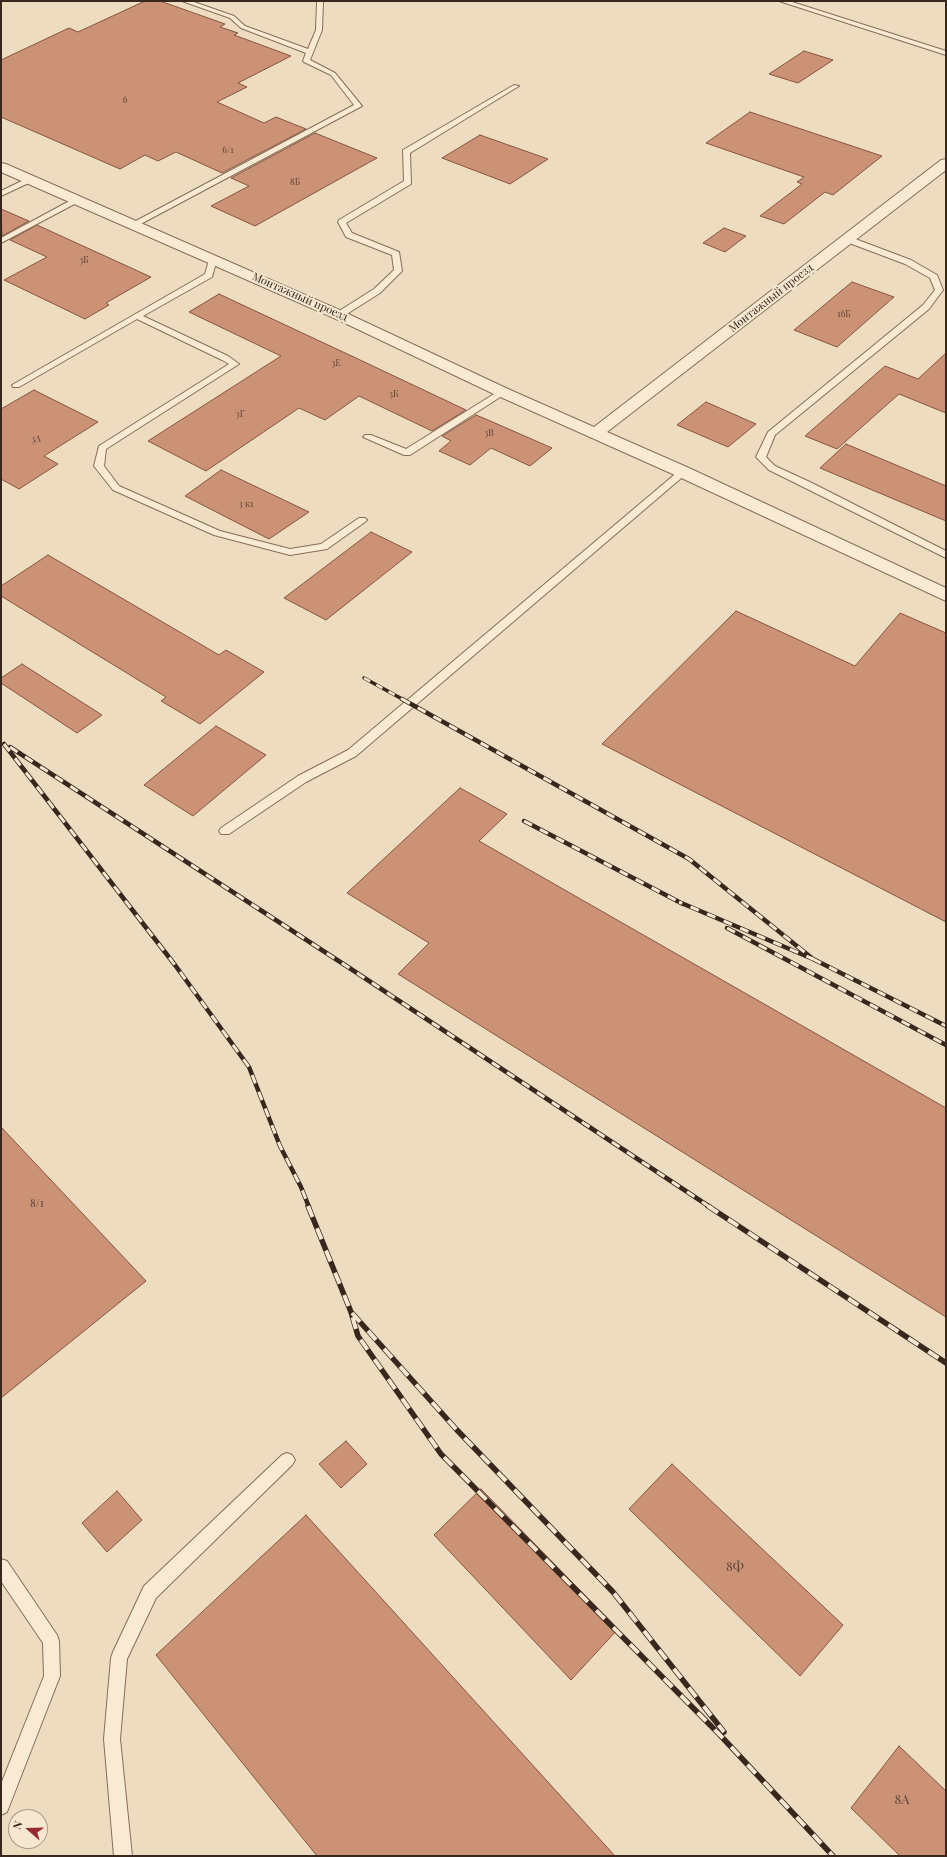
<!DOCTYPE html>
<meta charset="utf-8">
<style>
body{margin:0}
#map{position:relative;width:947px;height:1857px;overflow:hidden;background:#eedcc1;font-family:"Playfair Display",serif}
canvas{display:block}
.frame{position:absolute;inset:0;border:2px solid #37271d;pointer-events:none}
.north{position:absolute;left:8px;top:1809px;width:40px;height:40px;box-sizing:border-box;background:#f5e7d0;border:1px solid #a99a88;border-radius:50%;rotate:290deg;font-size:11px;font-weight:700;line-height:16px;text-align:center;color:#37271d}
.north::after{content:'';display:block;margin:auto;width:14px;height:18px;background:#962933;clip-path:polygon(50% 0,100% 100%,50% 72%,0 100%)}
</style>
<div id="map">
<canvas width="947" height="1857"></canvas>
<div class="frame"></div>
<div class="north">N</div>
</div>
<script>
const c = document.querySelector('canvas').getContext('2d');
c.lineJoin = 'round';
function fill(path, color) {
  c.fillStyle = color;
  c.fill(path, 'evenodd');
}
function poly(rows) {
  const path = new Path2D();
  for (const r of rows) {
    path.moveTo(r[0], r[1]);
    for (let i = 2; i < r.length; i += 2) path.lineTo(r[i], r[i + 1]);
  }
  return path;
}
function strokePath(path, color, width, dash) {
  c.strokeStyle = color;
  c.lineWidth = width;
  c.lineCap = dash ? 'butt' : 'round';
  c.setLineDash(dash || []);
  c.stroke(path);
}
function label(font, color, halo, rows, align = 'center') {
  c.font = font + ' "Playfair Display",serif';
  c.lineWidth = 4;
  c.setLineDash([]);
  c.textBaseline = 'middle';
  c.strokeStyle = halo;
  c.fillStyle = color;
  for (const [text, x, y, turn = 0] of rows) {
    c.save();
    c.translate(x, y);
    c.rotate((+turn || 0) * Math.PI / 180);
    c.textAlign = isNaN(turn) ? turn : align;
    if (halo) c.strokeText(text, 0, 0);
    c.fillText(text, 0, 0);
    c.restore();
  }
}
const building = poly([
 [145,1,160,1,225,24,220,27,238,33,234,35,291,56,238,83,247,87,217,102,264,123,276,117,306,129,222,173,176,152,158,161,145,155,120,169,1,117,1,60,69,28,78,32,145,1],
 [804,51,833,60,798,83,769,74,804,51],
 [750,112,882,156,833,195,825,192,784,224,760,216,802,184,797,182,804,177,706,143,750,112],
 [315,133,377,158,255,226,211,206,249,186,231,178,315,133],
 [480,135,548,159,510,184,442,158,480,135],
 [1,209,29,221,2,236,1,209],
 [37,225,151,277,106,303,109,305,85,319,4,280,47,257,10,240,37,225],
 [724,228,746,236,725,252,703,243,724,228],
 [852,282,894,297,837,347,794,330,852,282],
 [219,294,358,359,466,410,432,431,359,396,325,420,299,408,206,471,148,441,281,356,189,312,219,294],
 [946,353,946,413,899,394,837,449,805,436,885,366,918,379,946,353],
 [34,390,98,422,44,456,58,464,19,489,1,479,1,409,34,390],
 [706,402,756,424,728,447,677,425,706,402],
 [476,415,488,420,552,448,530,466,491,448,470,465,439,451,451,441,442,436,476,415],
 [846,444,946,486,946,521,820,468,846,444],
 [221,470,309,512,269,539,185,496,221,470],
 [371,532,412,552,326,620,284,598,371,532],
 [48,555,219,655,226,650,264,672,200,724,161,701,166,697,1,596,1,586,48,555],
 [736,611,855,666,900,613,946,633,946,922,602,744,736,611],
 [22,664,102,715,77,733,1,683,1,678,22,664],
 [216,726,266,755,193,816,144,785,216,726],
 [460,788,507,814,479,841,946,1108,946,1317,398,974,429,943,347,893,460,788],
 [1,1127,146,1281,1,1398,1,1127],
 [346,1441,367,1464,341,1488,319,1464,346,1441],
 [672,1464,843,1625,800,1676,629,1509,672,1464],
 [481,1489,618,1629,571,1680,434,1535,481,1489],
 [117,1491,142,1520,107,1552,82,1523,117,1491],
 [306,1515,615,1856,317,1856,156,1655,306,1515],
 [899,1746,946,1791,946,1856,900,1856,851,1808,899,1746]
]);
fill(building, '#cc9276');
strokePath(building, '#86543e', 1);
const service = poly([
 [182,1,191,1,234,16,245,26,308,49,316,30,317,2,323,1,322,30,310,60,335,73,362,106,135,227,132,227,132,223,354,105,331,75,304,62,303,61,306,53,241,28,230,18,182,1],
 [779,1,789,1,946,51,946,55,779,1],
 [514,85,519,86,410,153,411,184,346,223,352,233,399,252,402,271,380,293,342,317,336,317,336,313,374,289,394,270,392,255,346,237,338,222,339,220,404,181,403,150,514,85],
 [28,178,35,180,1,196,1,191,28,178],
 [75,198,81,198,82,200,1,243,1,238,75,198],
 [844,237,850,237,911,260,937,275,943,290,929,309,775,435,766,457,775,466,812,483,946,551,946,558,769,470,756,457,768,432,923,305,935,290,930,278,905,264,844,241,844,237],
 [210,257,216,257,217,259,212,277,143,316,228,356,239,364,106,449,104,466,119,486,220,531,290,549,321,544,359,518,365,518,367,520,365,522,327,549,290,555,214,535,113,490,94,466,99,446,229,364,222,360,137,319,19,387,13,387,12,385,205,274,210,257],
 [502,389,506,392,505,394,410,455,404,455,363,437,365,435,371,435,406,449,502,389],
 [683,469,686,470,688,472,686,474,356,756,306,782,229,834,221,834,219,831,221,828,298,776,348,750,680,470,683,469],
 [287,1453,292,1455,295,1460,292,1465,156,1598,127,1659,120,1739,132,1856,114,1856,104,1739,111,1658,113,1652,144,1586,282,1455,287,1453],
 [1,1559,7,1561,57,1635,59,1641,60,1676,7,1812,1,1815,1,1784,44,1676,43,1643,1,1581,1,1559]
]);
const minor = poly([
 [946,159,946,170,607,432,689,468,946,588,946,601,677,476,496,395,334,318,1,172,1,163,6,164,344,312,508,389,594,427,941,160,946,159]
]);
strokePath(service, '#876d58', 2);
strokePath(minor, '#876d58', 2);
fill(service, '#f9ead4');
fill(minor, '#f9ead4');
const railFar2 = poly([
 [364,678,404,700]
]);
const railFar1 = poly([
 [402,699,689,859,813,959,679,902],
 [4,744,175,965,249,1067,280,1146,301,1187,309,1207],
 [10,747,351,969,710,1207],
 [524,821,683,904],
 [727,928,946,1045],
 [813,959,946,1026]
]);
const rail = poly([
 [308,1206,351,1312,358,1336,441,1454,719,1734,833,1856],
 [708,1206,946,1363],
 [352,1313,456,1429,613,1592,724,1732]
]);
strokePath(railFar2, '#37271d', 3.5);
strokePath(railFar1, '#37271d', 4.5);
strokePath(rail, '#37271d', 5.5);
strokePath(railFar2, '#f5e7d0', 2.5, [7]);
strokePath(railFar1, '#f5e7d0', 3, [9]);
strokePath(rail, '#f5e7d0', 4, [12]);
label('9px', '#5c4233', null, [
 ["6",125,100],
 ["6/1",228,150],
 ["8Б",295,182],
 ["3Б",84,260],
 ["16Б",844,314],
 ["3Е",336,363],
 ["3К",394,394],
 ["3Г",240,414],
 ["3В",489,433],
 ["3А",36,439],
 ["3 к1",246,504]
]);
label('11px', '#37271d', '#f5e7d0', [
 ["Монтажный проезд",300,297,24],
 ["Монтажный проезд",771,298,-38]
]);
label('11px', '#5c4233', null, [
 ["8/1",37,1204]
]);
label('13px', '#5c4233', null, [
 ["8Ф",735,1567],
 ["8А",902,1800]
]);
</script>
